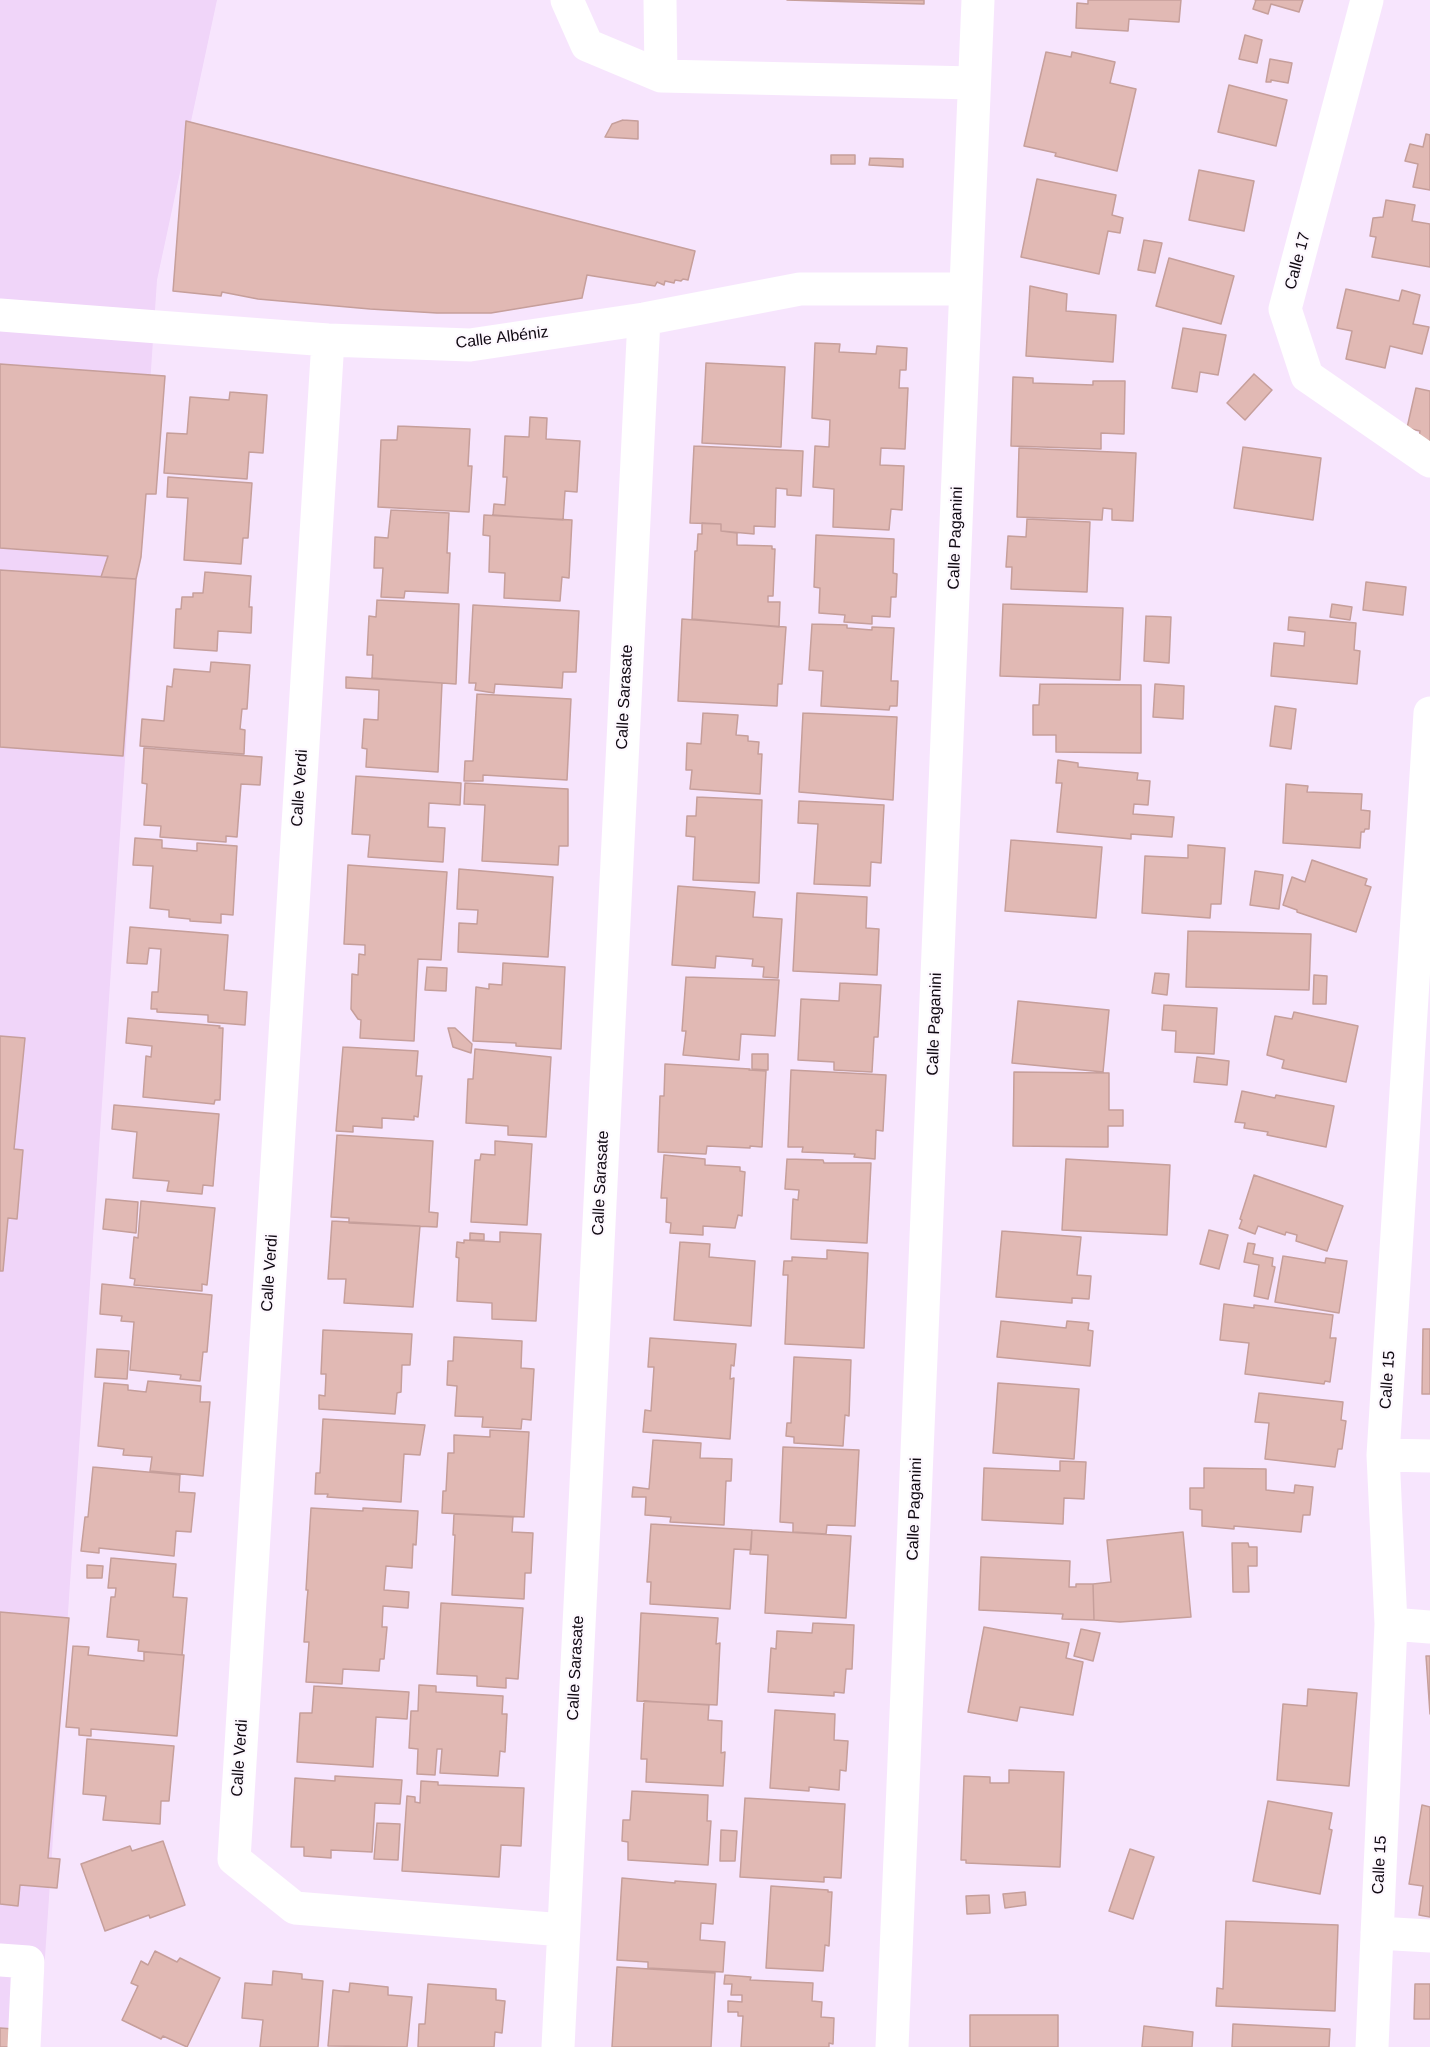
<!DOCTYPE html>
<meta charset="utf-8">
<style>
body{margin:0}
canvas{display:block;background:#f7e5fd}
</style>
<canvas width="1430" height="2047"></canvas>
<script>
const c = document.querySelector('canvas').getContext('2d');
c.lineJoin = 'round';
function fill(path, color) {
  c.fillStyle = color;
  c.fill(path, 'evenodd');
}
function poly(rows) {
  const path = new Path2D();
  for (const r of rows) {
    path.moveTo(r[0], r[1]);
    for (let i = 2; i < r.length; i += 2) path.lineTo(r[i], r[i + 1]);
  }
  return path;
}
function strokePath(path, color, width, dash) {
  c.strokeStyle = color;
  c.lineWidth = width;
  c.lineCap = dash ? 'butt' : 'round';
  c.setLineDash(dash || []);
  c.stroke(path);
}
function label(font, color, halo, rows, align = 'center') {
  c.font = font + ' Arial,sans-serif';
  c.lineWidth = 4.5;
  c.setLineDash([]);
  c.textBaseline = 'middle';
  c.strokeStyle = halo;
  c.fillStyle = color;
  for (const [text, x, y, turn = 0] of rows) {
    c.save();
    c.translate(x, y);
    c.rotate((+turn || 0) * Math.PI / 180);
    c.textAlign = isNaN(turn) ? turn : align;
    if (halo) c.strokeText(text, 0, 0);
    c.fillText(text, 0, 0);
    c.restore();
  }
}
fill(poly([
 [0,0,217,0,157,280,39,2047,0,2047]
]), '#f0d5f9');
const building = poly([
 [787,0,924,0,924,4,787,0],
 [1088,0,1181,0,1179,22,1129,19,1128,31,1076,28,1077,3,1088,4,1088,0],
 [1255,0,1303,0,1299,12,1271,4,1268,14,1253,9,1256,0,1255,0],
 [1245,35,1262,40,1257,63,1239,59,1245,35],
 [1046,52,1071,57,1072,52,1115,62,1110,83,1136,89,1117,171,1055,156,1056,153,1024,146,1046,52],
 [1270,59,1292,63,1288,83,1271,80,1271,82,1266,82,1270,59],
 [1229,85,1287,100,1276,146,1218,132,1229,85],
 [623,120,638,121,638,139,605,137,612,124,623,120],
 [186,121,695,251,688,280,683,279,681,281,675,280,674,283,665,281,664,285,657,282,655,286,587,275,582,298,491,313,437,313,370,309,258,299,222,292,221,296,173,291,186,121],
 [1426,134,1430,135,1430,190,1413,187,1418,164,1405,161,1410,144,1423,147,1426,134],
 [831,155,855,155,855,164,831,164,831,155],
 [870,158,903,159,903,167,869,165,870,158],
 [1199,170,1254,181,1244,231,1189,220,1199,170],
 [1037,179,1116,195,1112,215,1123,218,1120,233,1108,231,1099,274,1021,257,1037,179],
 [1386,200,1415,205,1412,221,1430,224,1430,267,1372,257,1376,237,1370,236,1373,218,1383,217,1386,200],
 [1144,240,1162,243,1155,273,1138,270,1144,240],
 [1169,258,1234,276,1221,324,1156,306,1169,258],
 [1030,286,1067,294,1066,311,1116,315,1113,362,1026,356,1030,286],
 [1346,289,1399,301,1402,290,1420,295,1413,324,1429,327,1422,354,1390,346,1385,368,1346,359,1352,331,1337,328,1346,289],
 [1183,328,1226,335,1218,375,1200,372,1197,392,1172,388,1183,328],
 [815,343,840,344,839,352,876,354,877,346,907,348,906,370,900,370,899,388,908,388,905,449,881,448,880,465,904,466,902,510,891,509,889,530,833,527,834,489,813,487,815,446,829,447,830,420,812,418,815,343],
 [706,363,785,367,781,447,702,443,706,363],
 [0,364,165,376,156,494,146,494,141,557,136,579,101,577,108,556,0,548,0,364],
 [1254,374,1272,390,1245,420,1227,403,1254,374],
 [1013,377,1033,378,1033,383,1093,385,1093,381,1125,381,1124,434,1101,433,1101,449,1011,446,1013,377],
 [1416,388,1430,391,1430,441,1419,438,1420,431,1407,428,1416,388],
 [230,392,267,395,263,453,249,452,247,479,164,473,167,433,187,434,190,397,229,400,230,392],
 [530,417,547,418,546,439,580,441,577,492,565,491,563,520,493,515,494,504,505,505,507,477,503,477,505,436,529,437,530,417],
 [398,426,470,429,468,466,472,466,469,512,378,507,381,440,397,440,398,426],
 [694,446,803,451,801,496,787,495,787,489,776,488,775,527,754,526,754,534,721,531,721,524,690,523,694,446],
 [1243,447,1321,458,1313,520,1234,508,1243,447],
 [1019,448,1136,453,1133,521,1112,520,1112,509,1103,508,1102,520,1017,517,1019,448],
 [168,477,252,483,248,538,243,538,241,564,184,560,188,498,167,497,168,477],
 [391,510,449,513,447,553,450,553,448,593,405,591,404,598,381,597,383,568,374,568,375,537,388,538,391,510],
 [484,515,572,520,569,578,562,577,560,601,504,598,505,573,489,572,490,536,483,535,484,515],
 [1027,519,1090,522,1087,592,1011,589,1012,567,1006,567,1008,536,1026,537,1027,519],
 [702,523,721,524,721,531,737,533,737,545,772,546,772,549,775,549,773,596,768,596,768,602,780,602,779,627,692,619,695,551,697,551,698,534,702,534,702,523],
 [816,535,894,539,893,573,897,574,896,597,891,597,890,617,872,616,872,624,844,622,845,615,819,613,820,588,814,587,816,535],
 [0,570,136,579,123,756,0,747,0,570],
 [205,572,251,576,249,607,252,607,251,633,218,631,217,651,174,648,176,609,181,609,182,597,193,597,193,593,203,593,205,572],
 [1366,582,1406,587,1403,615,1363,610,1366,582],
 [377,600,459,604,456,684,372,678,373,655,367,655,369,616,376,617,377,600],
 [1003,604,1123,608,1120,680,1000,676,1003,604],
 [1332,604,1352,607,1350,620,1330,617,1332,604],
 [473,605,579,611,576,672,563,672,562,688,495,684,494,693,475,690,476,683,469,683,473,605],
 [1146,616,1171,617,1169,663,1144,661,1146,616],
 [1289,617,1356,623,1354,650,1360,651,1357,684,1271,676,1274,643,1304,646,1305,632,1288,630,1289,617],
 [682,619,786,627,782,684,778,684,777,706,678,701,682,619],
 [812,624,847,625,847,628,872,630,872,627,894,628,891,681,898,681,897,706,890,706,889,710,821,706,823,671,809,670,812,624],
 [211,662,250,665,247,709,242,709,240,729,245,730,244,754,140,746,142,719,164,721,167,686,172,687,174,669,210,672,211,662],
 [346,677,442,683,438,772,366,767,367,749,362,748,364,719,378,720,379,690,346,688,346,677],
 [1040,684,1141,685,1141,753,1056,752,1056,735,1033,735,1033,705,1039,705,1040,684],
 [1155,684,1184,686,1183,719,1153,717,1155,684],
 [477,694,571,699,567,780,483,775,483,781,464,781,465,761,473,761,477,694],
 [1275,706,1296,709,1291,749,1270,746,1275,706],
 [703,713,738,715,736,735,748,736,748,741,759,742,758,754,762,754,760,794,690,789,692,770,686,770,687,743,701,744,703,713],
 [803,713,897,717,893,800,799,792,803,713],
 [144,748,262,757,260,785,241,784,237,837,226,836,226,842,160,837,161,826,144,825,147,784,142,783,144,748],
 [1058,760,1078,763,1078,767,1138,773,1137,780,1150,781,1148,805,1134,804,1133,814,1174,817,1172,837,1131,834,1131,839,1057,832,1062,783,1056,783,1058,760],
 [356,776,461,783,460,805,429,803,428,827,445,828,443,862,368,857,370,835,352,834,356,776],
 [465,783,568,789,568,846,559,846,558,865,482,861,485,805,464,804,465,783],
 [1286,784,1308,786,1307,792,1362,794,1361,810,1370,811,1369,829,1365,829,1364,832,1361,832,1360,848,1283,843,1286,784],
 [697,797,762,800,759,883,693,880,695,837,686,836,687,816,696,816,697,797],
 [799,801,884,805,881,863,871,862,870,886,814,884,818,824,798,823,799,801],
 [135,838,162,840,162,848,197,851,197,843,237,846,233,915,221,914,221,923,190,921,190,919,169,917,169,910,150,908,153,866,133,865,135,838],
 [1011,840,1102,847,1096,918,1005,911,1011,840],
 [1188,845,1225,848,1221,904,1211,904,1210,918,1142,913,1145,856,1188,858,1188,845],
 [1312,860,1367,879,1365,885,1371,887,1356,932,1297,912,1297,910,1283,905,1292,877,1305,882,1312,860],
 [348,865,447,872,441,960,418,959,414,1041,360,1038,361,1020,358,1019,351,1009,352,974,358,975,359,954,365,955,365,945,344,944,348,865],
 [459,869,553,877,548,957,458,952,459,923,477,924,478,910,457,909,459,869],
 [1255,871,1283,875,1279,909,1250,905,1255,871],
 [678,886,755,892,753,917,782,919,778,978,763,977,764,967,752,966,753,959,716,956,715,968,672,965,678,886],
 [797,893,867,897,866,928,879,929,877,975,793,971,797,893],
 [130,927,228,935,224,990,247,992,245,1025,208,1022,208,1015,157,1012,157,1009,151,1009,152,992,158,992,161,949,149,948,147,964,127,963,130,927],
 [1188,931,1311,934,1309,990,1186,987,1188,931],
 [503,963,565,967,561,1049,516,1046,516,1043,473,1041,476,987,489,989,489,984,502,985,503,963],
 [427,967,447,968,446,991,425,990,427,967],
 [1155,973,1169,974,1167,995,1152,993,1155,973],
 [1314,975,1327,976,1326,1004,1313,1004,1314,975],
 [686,977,779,980,775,1036,741,1034,739,1060,683,1055,686,1031,682,1031,686,977],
 [840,983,881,985,878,1037,874,1037,872,1072,834,1070,834,1062,798,1060,801,999,839,1001,840,983],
 [1018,1001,1109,1010,1103,1072,1012,1063,1018,1001],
 [1164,1005,1217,1008,1214,1054,1175,1052,1176,1031,1162,1030,1164,1005],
 [1294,1012,1358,1026,1346,1082,1282,1068,1284,1060,1267,1055,1275,1016,1292,1019,1294,1012],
 [128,1018,220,1026,219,1028,223,1028,220,1100,215,1100,214,1104,143,1097,146,1056,151,1057,152,1046,126,1043,128,1018],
 [448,1028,455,1028,472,1044,471,1053,453,1047,448,1028],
 [0,1036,25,1038,14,1149,23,1150,17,1219,8,1218,3,1271,0,1271,0,1036],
 [343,1047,418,1051,416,1076,422,1076,418,1117,414,1116,414,1120,382,1118,382,1128,353,1126,353,1132,336,1131,343,1047],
 [475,1049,551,1057,546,1137,508,1135,508,1126,466,1123,468,1079,473,1079,475,1049],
 [752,1054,768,1054,768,1070,752,1069,752,1054],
 [1197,1057,1229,1061,1227,1085,1194,1082,1197,1057],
 [665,1064,750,1069,749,1070,766,1071,762,1147,750,1146,750,1148,707,1146,706,1154,658,1152,660,1096,664,1096,665,1064],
 [791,1070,886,1075,883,1131,876,1130,875,1159,854,1157,855,1154,802,1152,803,1147,788,1147,791,1070],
 [1014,1072,1109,1073,1109,1110,1123,1110,1123,1126,1108,1126,1108,1147,1013,1146,1014,1072],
 [1242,1091,1275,1098,1276,1095,1334,1106,1326,1147,1267,1135,1268,1132,1244,1128,1245,1123,1235,1122,1242,1091],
 [114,1105,219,1114,213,1186,203,1185,202,1194,167,1191,169,1181,133,1178,137,1132,112,1129,114,1105],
 [337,1135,433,1141,429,1212,438,1213,437,1227,349,1223,349,1218,331,1217,337,1135],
 [495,1141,532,1144,527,1225,471,1222,475,1160,480,1160,481,1154,495,1155,495,1141],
 [664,1155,705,1159,705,1165,740,1167,740,1171,745,1172,742,1216,738,1215,735,1228,703,1226,703,1235,670,1233,671,1223,666,1222,667,1198,661,1198,664,1155],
 [787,1159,823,1160,824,1163,871,1163,867,1243,791,1239,793,1199,798,1200,799,1190,785,1189,787,1159],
 [1066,1159,1170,1165,1167,1235,1062,1230,1066,1159],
 [1254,1175,1343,1206,1327,1251,1296,1241,1297,1235,1286,1232,1285,1235,1258,1226,1255,1234,1239,1228,1242,1220,1240,1219,1254,1175],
 [106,1199,138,1202,136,1233,103,1229,106,1199],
 [141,1201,215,1208,207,1285,202,1284,202,1291,134,1285,135,1279,130,1278,134,1237,138,1238,141,1201],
 [332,1221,420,1226,413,1307,344,1303,346,1279,328,1279,332,1221],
 [1209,1230,1228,1235,1219,1269,1200,1264,1209,1230],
 [1002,1231,1081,1237,1077,1275,1091,1276,1089,1299,1072,1298,1072,1303,996,1297,1002,1231],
 [500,1232,541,1234,536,1321,492,1319,492,1303,457,1301,459,1258,456,1257,457,1242,464,1243,464,1240,500,1242,500,1232],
 [470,1233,484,1234,484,1240,470,1240,470,1233],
 [680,1242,710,1244,709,1257,755,1261,751,1326,674,1320,680,1242],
 [1248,1243,1255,1244,1253,1254,1273,1258,1272,1266,1275,1267,1268,1299,1254,1296,1259,1265,1244,1262,1248,1243],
 [827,1250,868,1253,864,1348,785,1344,788,1275,783,1275,784,1261,792,1261,792,1257,827,1259,827,1250],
 [1283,1256,1325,1263,1326,1258,1347,1261,1339,1313,1275,1302,1283,1256],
 [102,1284,212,1295,207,1352,203,1352,200,1381,180,1379,181,1375,130,1370,134,1322,121,1321,122,1316,100,1314,102,1284],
 [1224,1304,1254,1308,1254,1305,1333,1315,1330,1338,1336,1338,1330,1382,1325,1381,1324,1384,1245,1374,1249,1343,1220,1340,1224,1304],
 [1001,1321,1066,1328,1067,1321,1089,1323,1088,1330,1093,1331,1090,1366,997,1357,1001,1321],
 [1423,1329,1430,1329,1430,1394,1422,1394,1423,1329],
 [323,1330,412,1334,410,1365,402,1365,401,1392,397,1393,395,1414,319,1409,319,1395,325,1396,326,1374,321,1374,323,1330],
 [454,1337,522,1341,521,1368,534,1369,531,1420,522,1419,521,1429,482,1427,483,1417,455,1416,457,1386,447,1385,448,1361,453,1361,454,1337],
 [650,1338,736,1344,734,1366,731,1365,730,1379,734,1378,730,1439,643,1432,645,1410,651,1411,654,1367,648,1367,650,1338],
 [97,1349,129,1351,127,1379,95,1377,97,1349],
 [794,1357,851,1360,849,1416,845,1415,843,1446,794,1443,794,1437,786,1436,787,1423,791,1423,794,1357],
 [148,1381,201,1386,200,1402,210,1402,203,1476,150,1471,152,1457,123,1455,124,1449,98,1446,104,1383,128,1385,128,1390,146,1392,148,1381],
 [998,1383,1079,1389,1074,1459,993,1453,998,1383],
 [1259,1393,1343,1402,1341,1420,1346,1421,1342,1449,1338,1449,1335,1467,1265,1459,1269,1423,1255,1422,1259,1393],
 [323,1419,425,1425,420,1455,404,1454,401,1502,327,1497,328,1494,315,1494,316,1473,320,1473,323,1419],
 [490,1430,529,1432,524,1517,442,1513,443,1491,446,1491,448,1453,454,1453,454,1435,490,1437,490,1430],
 [653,1440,701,1443,700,1458,732,1459,731,1481,726,1481,724,1525,670,1522,671,1517,645,1515,646,1497,632,1497,633,1487,649,1489,653,1440],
 [783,1447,859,1450,855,1526,827,1525,826,1534,793,1532,793,1523,780,1522,783,1447],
 [1060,1461,1086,1462,1084,1499,1064,1498,1063,1524,982,1520,984,1468,1060,1471,1060,1461],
 [93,1467,180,1475,179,1492,195,1493,191,1532,176,1531,174,1556,99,1548,99,1553,81,1551,85,1517,88,1517,93,1467],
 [1204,1468,1266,1469,1266,1490,1294,1493,1295,1485,1313,1487,1310,1515,1303,1515,1301,1532,1234,1526,1234,1529,1202,1526,1202,1510,1190,1509,1190,1488,1204,1488,1204,1468],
 [311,1508,363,1511,363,1508,418,1511,416,1545,413,1544,412,1568,386,1566,384,1590,409,1592,408,1608,383,1606,382,1627,387,1627,384,1659,380,1659,379,1671,343,1669,342,1684,306,1682,309,1642,304,1642,307,1600,308,1590,306,1590,311,1508],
 [454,1514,513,1517,512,1532,533,1533,531,1573,525,1573,524,1599,452,1595,455,1535,453,1535,454,1514],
 [651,1524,752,1530,751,1550,734,1549,730,1609,650,1604,651,1582,647,1582,651,1524],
 [752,1530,851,1536,846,1618,765,1613,768,1555,750,1554,752,1530],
 [1183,1532,1191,1617,1120,1622,1094,1620,1093,1584,1111,1582,1107,1540,1183,1532],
 [1232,1543,1248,1543,1249,1547,1257,1547,1257,1566,1248,1566,1249,1592,1233,1592,1232,1543],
 [981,1557,1070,1561,1069,1587,1076,1587,1076,1584,1093,1584,1094,1620,1062,1619,1063,1614,979,1610,981,1557],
 [111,1558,176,1564,173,1597,187,1598,182,1655,138,1651,139,1640,107,1637,111,1597,115,1597,116,1588,108,1588,111,1558],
 [87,1565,103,1566,102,1578,87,1578,87,1565],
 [441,1603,523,1608,518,1679,506,1678,506,1688,477,1686,477,1676,437,1674,441,1603],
 [0,1612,69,1618,48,1858,60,1859,57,1888,20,1885,18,1906,0,1904,0,1612],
 [641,1613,718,1618,716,1644,720,1643,717,1705,637,1701,641,1613],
 [813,1623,854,1625,852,1669,846,1669,844,1693,834,1692,834,1696,768,1692,771,1648,776,1649,777,1631,812,1633,813,1623],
 [984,1627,1069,1643,1066,1658,1083,1662,1073,1715,1020,1707,1017,1721,968,1712,984,1627],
 [1081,1629,1100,1633,1093,1661,1074,1656,1081,1629],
 [73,1646,89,1647,88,1655,144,1661,144,1652,184,1655,177,1736,91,1729,91,1736,79,1735,79,1728,66,1727,73,1646],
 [1426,1656,1430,1656,1430,1714,1426,1656],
 [419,1685,436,1686,436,1692,503,1696,502,1714,507,1714,505,1752,500,1751,498,1776,440,1773,442,1749,437,1749,435,1775,417,1774,418,1749,409,1748,411,1711,418,1711,419,1685],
 [314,1686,409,1692,407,1719,376,1717,373,1767,297,1762,300,1713,312,1713,314,1686],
 [1308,1689,1357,1693,1349,1786,1277,1780,1283,1704,1307,1706,1308,1689],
 [644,1701,709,1705,708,1720,722,1721,721,1753,725,1752,723,1786,646,1782,647,1759,641,1759,644,1701],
 [775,1710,835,1714,834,1740,848,1741,846,1771,840,1770,839,1790,809,1787,809,1791,770,1788,775,1710],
 [87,1739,174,1746,169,1801,161,1801,160,1824,103,1820,106,1796,83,1794,87,1739],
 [1009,1770,1064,1772,1060,1867,966,1863,966,1860,961,1860,964,1776,990,1777,990,1783,1009,1783,1009,1770],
 [335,1776,402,1780,400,1804,375,1803,372,1852,331,1850,331,1858,304,1856,304,1847,291,1847,295,1778,335,1781,335,1776],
 [421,1781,438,1782,438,1785,524,1788,521,1846,501,1845,499,1877,402,1871,407,1796,415,1797,415,1802,420,1803,421,1781],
 [632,1791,708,1795,707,1821,711,1821,708,1865,628,1860,628,1842,622,1841,623,1820,630,1820,632,1791],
 [745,1798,845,1804,841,1878,824,1877,824,1882,740,1877,745,1798],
 [1268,1801,1332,1813,1329,1829,1332,1830,1320,1894,1253,1881,1268,1801],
 [1422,1805,1430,1807,1430,1917,1419,1915,1423,1886,1409,1884,1422,1805],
 [377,1823,400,1824,398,1860,374,1859,377,1823],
 [721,1830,737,1831,735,1861,720,1861,721,1830],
 [163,1841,185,1905,150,1918,149,1915,105,1931,81,1864,130,1846,132,1851,163,1841],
 [1130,1849,1154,1857,1133,1919,1109,1911,1130,1849],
 [622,1878,675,1883,675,1881,716,1884,713,1924,701,1923,700,1940,725,1942,723,1972,648,1968,648,1962,617,1960,622,1878],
 [771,1886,828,1890,828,1892,832,1892,829,1946,825,1945,823,1971,766,1968,771,1886],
 [1025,1892,1026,1905,1005,1908,1003,1894,1025,1892],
 [989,1895,990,1913,967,1914,966,1896,989,1895],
 [1226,1921,1338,1925,1335,2011,1216,2006,1217,1988,1223,1989,1226,1921],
 [155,1951,177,1962,180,1958,220,1978,187,2047,163,2036,161,2039,122,2020,138,1986,131,1983,141,1961,148,1965,155,1951],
 [617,1967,715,1973,711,2047,612,2047,617,1967],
 [273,1971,302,1974,302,1979,323,1981,318,2047,260,2047,263,2020,242,2018,245,1983,272,1985,273,1971],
 [725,1975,751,1977,750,1980,813,1983,812,2001,822,2002,821,2017,834,2018,833,2044,829,2043,829,2047,741,2047,743,2016,738,2016,738,2012,728,2012,728,2001,742,2002,742,1995,731,1995,732,1984,724,1984,725,1975],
 [350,1983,388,1987,388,1995,412,1997,407,2047,328,2046,333,1990,349,1992,350,1983],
 [428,1984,496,1989,496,2000,505,2001,502,2033,495,2032,494,2047,418,2047,419,2024,425,2024,428,1984],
 [1415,1984,1430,1984,1430,2019,1414,2019,1415,1984],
 [970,2015,1058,2015,1058,2047,970,2047,970,2015],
 [1233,2024,1330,2029,1329,2047,1232,2047,1233,2024],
 [1144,2026,1193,2032,1192,2047,1142,2047,1144,2026],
 [0,2028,14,2029,12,2047,0,2047,0,2028]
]);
fill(building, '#e1b9b4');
strokePath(building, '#c69f9b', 1.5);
strokePath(poly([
 [567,0,587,45,661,76],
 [660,0,661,76,974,83],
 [1367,0,1285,309,1307,376,1430,461],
 [0,315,328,340,470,345,644,319,800,289,966,289],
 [328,340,234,1859,295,1908,563,1930],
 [1383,1455,1430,1456],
 [1391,1624,1430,1627],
 [1377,1933,1430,1936],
 [0,1960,28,1962,24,2047],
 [558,2047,644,319],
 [892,2047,978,0],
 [1372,2047,1391,1624,1383,1455,1430,713]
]), '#fff', 33);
label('16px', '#100912', '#fdf8fe', [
 ["Calle 17",1298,261,-75],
 ["Calle Albéniz",502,338,-7],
 ["Calle Paganini",956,538,-88],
 ["Calle Sarasate",625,697,-87],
 ["Calle Verdi",300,788,-86],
 ["Calle Paganini",935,1024,-88],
 ["Calle Sarasate",601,1183,-87],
 ["Calle Verdi",270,1273,-86],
 ["Calle 15",1388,1380,-86],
 ["Calle Paganini",915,1509,-88],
 ["Calle Sarasate",576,1668,-87],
 ["Calle Verdi",240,1758,-86],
 ["Calle 15",1380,1865,-87]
]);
</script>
